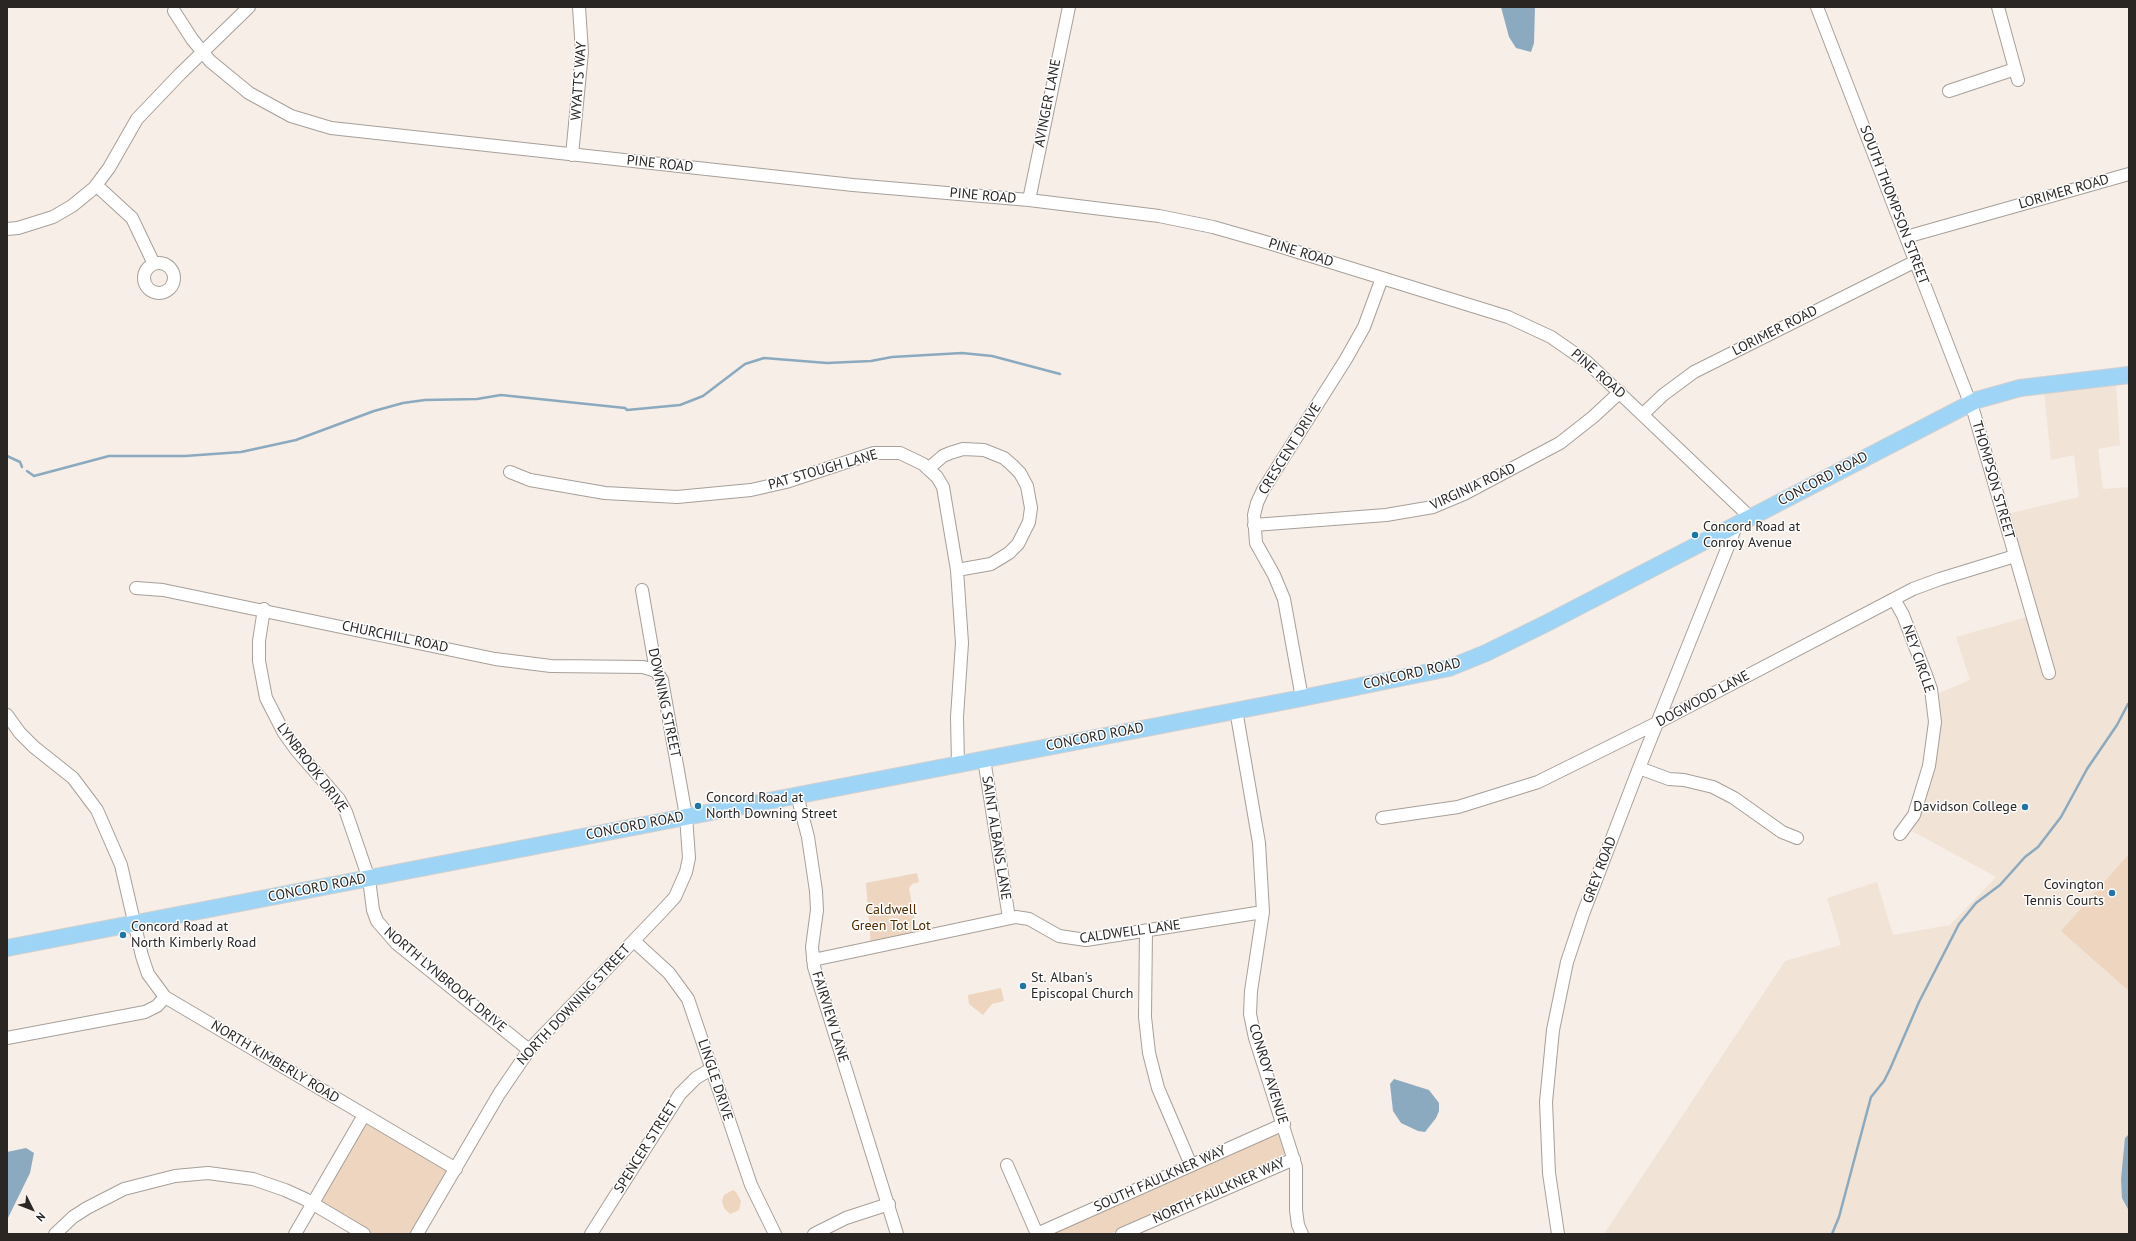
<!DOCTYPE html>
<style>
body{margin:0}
#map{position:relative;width:2136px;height:1241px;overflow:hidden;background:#f6eee7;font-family:"PT Sans",sans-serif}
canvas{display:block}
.frame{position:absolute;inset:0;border:8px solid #292624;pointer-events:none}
.north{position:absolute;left:12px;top:1189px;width:40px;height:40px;-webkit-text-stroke:3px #fff;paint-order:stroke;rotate:132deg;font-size:11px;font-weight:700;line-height:16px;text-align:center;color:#292624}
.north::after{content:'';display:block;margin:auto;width:14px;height:18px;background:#292624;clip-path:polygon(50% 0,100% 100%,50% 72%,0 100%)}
</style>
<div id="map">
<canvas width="2136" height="1241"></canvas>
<div class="frame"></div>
<div class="north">N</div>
</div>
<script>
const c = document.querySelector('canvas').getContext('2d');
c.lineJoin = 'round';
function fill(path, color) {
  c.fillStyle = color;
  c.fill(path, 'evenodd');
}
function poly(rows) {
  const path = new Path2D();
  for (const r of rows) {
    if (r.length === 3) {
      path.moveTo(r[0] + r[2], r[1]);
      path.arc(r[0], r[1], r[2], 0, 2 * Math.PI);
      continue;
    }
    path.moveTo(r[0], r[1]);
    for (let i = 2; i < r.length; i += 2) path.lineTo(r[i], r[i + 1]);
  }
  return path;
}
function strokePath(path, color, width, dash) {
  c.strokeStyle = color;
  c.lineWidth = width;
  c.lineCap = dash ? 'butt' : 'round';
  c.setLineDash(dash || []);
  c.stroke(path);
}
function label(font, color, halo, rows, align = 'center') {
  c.font = font + ' "PT Sans",sans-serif';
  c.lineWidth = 3;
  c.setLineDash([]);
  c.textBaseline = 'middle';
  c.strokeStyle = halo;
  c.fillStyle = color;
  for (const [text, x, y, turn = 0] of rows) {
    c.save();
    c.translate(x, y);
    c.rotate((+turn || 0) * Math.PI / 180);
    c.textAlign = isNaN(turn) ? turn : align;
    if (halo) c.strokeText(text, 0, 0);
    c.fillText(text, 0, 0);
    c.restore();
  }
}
fill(poly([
 [2116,384,2120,445,2098,449,2103,489,2129,487,2129,1234,1604,1234,1785,961,1841,945,1827,898,1877,882,1893,935,1950,925,1996,877,1912,831,1918,821,1938,750,1940,720,1937,694,1970,680,1956,637,2034,615,2007,514,2079,497,2074,455,2051,460,2044,391]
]), '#f1e3d6');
fill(poly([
 [2129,854,2129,991,2061,931],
 [917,873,919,882,912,884,909,888,918,937,871,947,866,883],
 [1001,988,1004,1001,992,1004,983,1015,969,1004,968,995],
 [365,1117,454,1169,416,1234,367,1234,314,1203],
 [1275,1134,1280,1136,1286,1153,1277,1160,1110,1234,1050,1234],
 [733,1190,736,1192,741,1201,739,1210,730,1214,724,1208,722,1201,724,1195]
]), '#edd5c0');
fill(poly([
 [1501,7,1535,7,1534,43,1531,52,1516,48,1509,37],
 [1394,1079,1429,1090,1439,1103,1439,1111,1436,1118,1425,1132,1418,1131,1401,1123,1393,1111,1390,1084],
 [2129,1134,2129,1211,2122,1198,2121,1179,2125,1138],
 [26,1148,34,1153,30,1173,7,1220,7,1152]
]), '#8baabf');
strokePath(poly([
 [7,456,20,462,22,467],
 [27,471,34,476,109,456,185,456,241,452,296,440,374,411,403,403,425,400,477,399,501,395,625,408,627,410,680,405,703,396,745,364,764,358,827,363,871,361,892,357,962,353,992,356,1060,374],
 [1832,1234,1839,1217,1871,1097,1884,1081,1890,1069,1919,1002,1959,924,1976,903,2000,885,2025,857,2038,847,2061,817,2087,769,2117,725,2128,704]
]), '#8baabf', 2.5);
const minor = poly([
 [1817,7,1974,413,2049,673],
 [1998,7,2018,80],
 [174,11,192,39,210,61,249,93,291,116,331,128,853,185,1029,200,1159,216,1213,227,1269,243,1508,317,1551,337,1587,362,1750,517],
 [1949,91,2015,69],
 [572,155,582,52,579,7],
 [96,185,132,218,154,264],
 [1029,200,1069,7],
 [7,229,18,228,53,217,72,206,94,188,109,168,137,119,180,74,249,7],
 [1906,237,2129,174],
 [159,278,15],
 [1643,414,1663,395,1694,372,1916,261],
 [928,469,943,456,950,453,963,449,984,450,1004,458,1012,465,1020,473,1027,486,1031,508,1029,522,1018,544,1009,553,991,564,957,570],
 [510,472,530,480,605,493,677,497,751,490,786,482,874,453,900,453,923,464,937,477,943,487,957,570,962,643,957,717,958,764],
 [1254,525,1386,515,1433,507,1464,494,1560,443,1593,417,1620,392],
 [136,588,163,590,495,659,551,666,643,667,656,671],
 [1894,599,1903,615,1926,675,1931,689,1935,722,1929,766,1914,815,1900,834],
 [264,609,259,641,259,661,266,698,284,733,297,751,339,799,346,812,369,879,373,910,377,921,396,943,529,1050],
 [1302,698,1284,599,1274,575,1256,543,1254,515,1257,503,1263,490,1346,359,1364,327,1382,278],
 [1236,710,1259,843,1263,912,1251,991,1250,1014,1255,1038,1296,1167,1296,1210,1298,1225,1302,1234],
 [7,715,20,733,34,747,73,778,97,810,121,865,142,956,148,974,165,997,456,1169],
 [984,759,1009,918],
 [1639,768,1669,779,1684,780,1713,787,1734,798,1782,832,1797,838],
 [797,795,808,837,816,891,817,910,812,947,814,967,897,1234],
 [1382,818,1458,807,1538,782,1657,723,1913,589,1940,579,2015,556],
 [1146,931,1145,1017,1149,1053,1158,1088,1191,1165],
 [634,941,669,973,688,999,751,1185,775,1234],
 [813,960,1016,917,1029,919,1059,936,1086,940,1263,912],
 [7,1038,145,1012,157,1006,165,997],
 [1007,1165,1037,1234],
 [55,1234,73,1217,87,1208,124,1189,175,1176,208,1173,253,1179,285,1190,305,1199,364,1234],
 [295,1234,364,1115],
 [417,1234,499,1094,529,1050,664,909,675,897,686,872,689,858,686,816,662,680,656,671,642,590],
 [591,1234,680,1094,696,1078,711,1069],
 [814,1234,846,1218,889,1204],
 [1037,1234,1284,1124],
 [1122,1234,1294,1159],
 [1558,1234,1549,1173,1546,1102,1553,1030,1567,962,1583,914,1639,768,1737,524]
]);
const major = poly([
 [7,948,1302,698,1449,668,1486,653,1547,623,1977,400,2020,388,2129,375]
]);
strokePath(minor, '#a79f99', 14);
strokePath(major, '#d0cfcf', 18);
strokePath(minor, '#fff', 12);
strokePath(major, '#9ed5f7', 16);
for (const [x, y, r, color] of [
 [1695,535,4,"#1f76a5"],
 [698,806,4,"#1f76a5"],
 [2025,807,4,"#1f76a5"],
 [2112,893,4,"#1f76a5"],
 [123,935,4,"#1f76a5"],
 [1023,986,4,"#1f76a5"]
]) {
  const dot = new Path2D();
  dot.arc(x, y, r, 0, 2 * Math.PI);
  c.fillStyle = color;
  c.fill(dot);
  strokePath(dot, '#fff', 1.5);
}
label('14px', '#292624', '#fff', [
 ["WYATTS WAY",579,81,-86],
 ["AVINGER LANE",1048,103,-79],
 ["PINE ROAD",660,164,6],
 ["LORIMER ROAD",2064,192,-16],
 ["PINE ROAD",983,196,5],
 ["SOUTH THOMPSON STREET",1894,205,69],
 ["PINE ROAD",1301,253,17],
 ["LORIMER ROAD",1775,331,-27],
 ["PINE ROAD",1598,374,41],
 ["CRESCENT DRIVE",1290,449,-58],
 ["PAT STOUGH LANE",823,470,-16],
 ["CONCORD ROAD",1823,479,-28],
 ["THOMPSON STREET",1993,480,74],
 ["VIRGINIA ROAD",1473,487,-25],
 ["CHURCHILL ROAD",395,637,12],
 ["NEY CIRCLE",1918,659,71],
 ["CONCORD ROAD",1412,674,-13],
 ["DOGWOOD LANE",1703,699,-28],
 ["DOWNING STREET",664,703,78],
 ["CONCORD ROAD",1095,737,-11],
 ["LYNBROOK DRIVE",312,768,53],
 ["CONCORD ROAD",635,826,-11],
 ["SAINT ALBANS LANE",996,838,81],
 ["GREY ROAD",1600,870,-69],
 ["CONCORD ROAD",317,888,-11],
 ["CALDWELL LANE",1130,932,-8],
 ["NORTH LYNBROOK DRIVE",445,980,40],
 ["NORTH DOWNING STREET",574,1005,-47],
 ["FAIRVIEW LANE",830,1017,73],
 ["NORTH KIMBERLY ROAD",275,1062,31],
 ["CONROY AVENUE",1268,1074,73],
 ["LINGLE DRIVE",715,1080,72],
 ["SPENCER STREET",646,1147,-58],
 ["SOUTH FAULKNER WAY",1160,1179,-24],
 ["NORTH FAULKNER WAY",1219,1191,-24]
]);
label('14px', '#292624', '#fff', [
 ["Concord Road at",1703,527],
 ["Conroy Avenue",1703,543],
 ["Concord Road at",706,798],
 ["North Downing Street",706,814],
 ["Davidson College",2017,807,"right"],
 ["Covington",2104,885,"right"],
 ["Tennis Courts",2104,901,"right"],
 ["Concord Road at",131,927],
 ["North Kimberly Road",131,943],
 ["St. Alban's",1031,978],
 ["Episcopal Church",1031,994]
], 'left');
label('14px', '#502b00', '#fff', [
 ["Caldwell",891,910],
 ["Green Tot Lot",891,926]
]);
</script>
